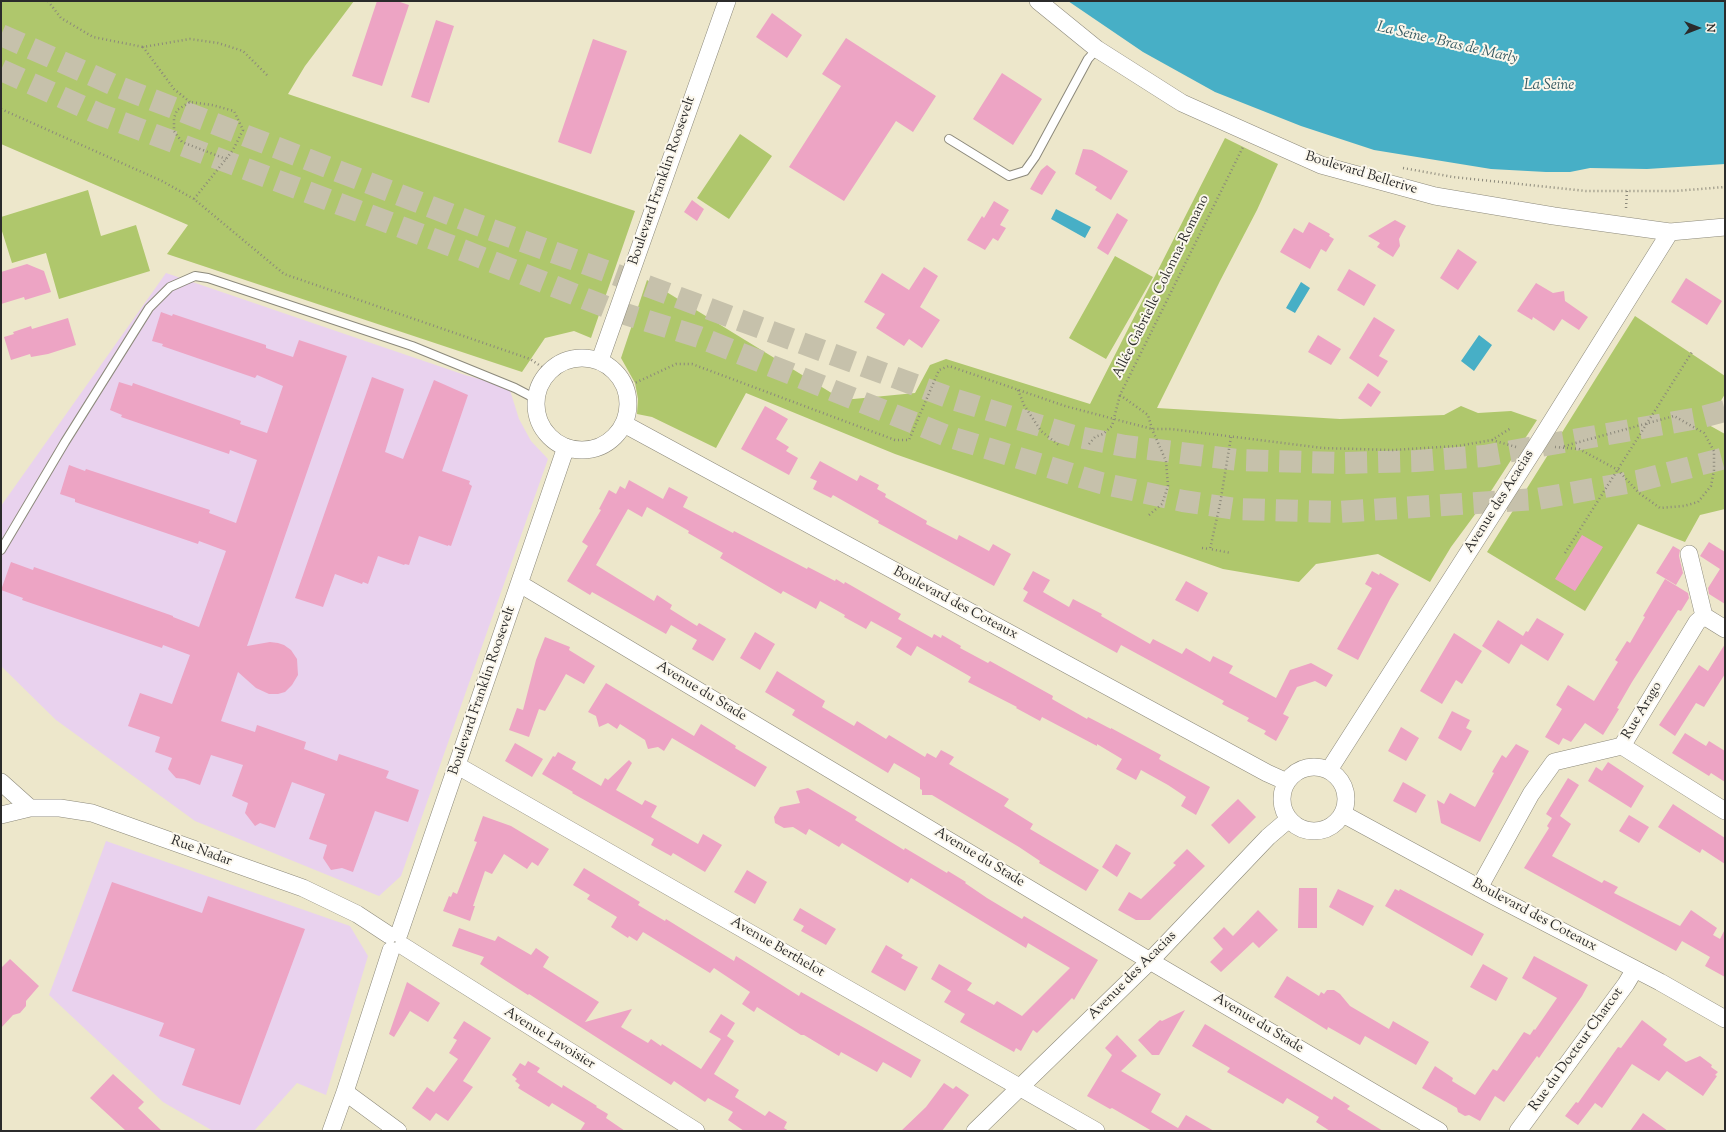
<!DOCTYPE html>
<meta charset="utf-8">
<style>
body{margin:0}
#map{position:relative;width:1726px;height:1132px;overflow:hidden;background:#ede7cb;font-family:"Sorts Mill Goudy",serif}
canvas{display:block}
.frame{position:absolute;inset:0;border:2px solid #2b2b2b;pointer-events:none}
.north{position:absolute;left:1678px;top:8px;width:40px;height:40px;-webkit-text-stroke:3px #fbf7ec;paint-order:stroke;rotate:90deg;font-size:11px;font-weight:700;line-height:16px;text-align:center;color:#2b2b2b}
.north::after{content:'';display:block;margin:auto;width:14px;height:18px;background:#2b2b2b;clip-path:polygon(50% 0,100% 100%,50% 72%,0 100%)}
</style>
<div id="map">
<canvas width="1726" height="1132"></canvas>
<div class="frame"></div>
<div class="north">N</div>
</div>
<script>
const c = document.querySelector('canvas').getContext('2d');
c.lineJoin = 'round';
function fill(path, color) {
  c.fillStyle = color;
  c.fill(path, 'evenodd');
}
function poly(rows) {
  const path = new Path2D();
  for (const r of rows) {
    if (r.length === 3) {
      path.moveTo(r[0] + r[2], r[1]);
      path.arc(r[0], r[1], r[2], 0, 2 * Math.PI);
      continue;
    }
    path.moveTo(r[0], r[1]);
    for (let i = 2; i < r.length; i += 2) path.lineTo(r[i], r[i + 1]);
  }
  return path;
}
function strokePath(path, color, width, dash) {
  c.strokeStyle = color;
  c.lineWidth = width;
  c.lineCap = dash ? 'butt' : 'round';
  c.setLineDash(dash || []);
  c.stroke(path);
}
function label(font, color, halo, rows, align = 'center') {
  c.font = font + ' "Sorts Mill Goudy",serif';
  c.lineWidth = 4;
  c.setLineDash([]);
  c.textBaseline = 'middle';
  c.strokeStyle = halo;
  c.fillStyle = color;
  for (const [text, x, y, turn = 0] of rows) {
    c.save();
    c.translate(x, y);
    c.rotate((+turn || 0) * Math.PI / 180);
    c.textAlign = isNaN(turn) ? turn : align;
    if (halo) c.strokeText(text, 0, 0);
    c.fillText(text, 0, 0);
    c.restore();
  }
}
fill(poly([
 [166,273,465,375,509,387,519,419,531,441,548,459,401,876,379,896,195,821,56,720,1,666,1,506],
 [106,841,350,926,368,956,326,1095,297,1083,254,1131,213,1131,163,1102,49,995]
]), '#e9d2ee');
fill(poly([
 [1,1,354,1,305,66,288,94,635,211,591,338,574,331,545,338,522,372,167,254,188,225,1,144],
 [740,134,772,156,729,219,697,198],
 [1225,138,1278,164,1257,210,1220,281,1157,408,1340,419,1444,415,1461,406,1478,413,1511,411,1537,420,1482,505,1451,547,1430,582,1378,554,1316,564,1299,582,1223,569,895,454,746,393,716,448,652,417,637,414,638,399,635,383,621,358,647,280,843,400,915,393,930,365,946,359,1090,404],
 [88,190,101,236,136,225,150,271,59,299,46,253,12,263,1,228,1,217],
 [1115,256,1153,277,1106,359,1069,338],
 [1635,316,1725,376,1725,394,1707,424,1725,434,1725,509,1700,515,1685,542,1638,524,1585,611,1487,552]
]), '#afc76c');
fill(poly([
 [1068,1,1725,1,1725,164,1647,169,1590,168,1570,172,1546,172,1491,169,1374,150,1301,126,1215,92,1143,52],
 [1056,209,1091,227,1085,238,1051,219],
 [1301,282,1310,288,1295,313,1286,308],
 [1479,335,1492,345,1474,371,1461,361]
]), '#47afc6');
fill(poly([
 [377,1,397,1,409,5,382,86,352,76],
 [772,13,802,35,787,58,756,37],
 [436,20,454,26,429,103,411,97],
 [846,38,936,96,913,132,896,121,844,201,789,167,841,86,822,74],
 [593,39,627,51,591,154,558,142],
 [1002,73,1042,99,1013,145,973,119],
 [1083,149,1092,150,1128,171,1111,200,1095,190,1097,187,1075,174],
 [1047,165,1056,172,1042,195,1030,189,1041,170],
 [692,200,704,209,697,221,684,212],
 [994,201,1009,210,1000,225,1006,228,998,241,993,238,985,250,967,240,982,216,984,218],
 [1117,213,1128,220,1108,255,1097,248],
 [1395,220,1406,226,1399,239,1400,246,1393,257,1377,247,1380,243,1368,236],
 [1309,222,1330,234,1329,236,1334,239,1326,252,1321,249,1310,269,1280,252,1294,228,1303,233],
 [1458,249,1477,262,1458,290,1440,278],
 [27,264,44,271,51,292,25,300,24,297,1,304,1,272],
 [924,267,938,276,920,307,940,320,922,348,909,339,904,346,876,328,885,314,864,302,882,273,909,290],
 [1349,269,1376,285,1364,306,1337,290],
 [1686,278,1722,301,1707,325,1671,302],
 [1536,283,1553,293,1564,291,1565,301,1588,317,1579,330,1562,319,1554,331,1533,317,1532,320,1517,311],
 [161,312,172,316,173,314,266,345,266,348,293,357,299,340,347,356,247,646,270,642,278,643,284,645,291,650,297,659,298,675,292,685,285,692,278,694,269,694,256,688,238,672,221,721,255,732,257,725,306,742,304,749,337,761,339,754,389,771,386,778,419,790,408,822,375,811,353,872,342,868,331,870,323,858,327,845,309,839,325,794,292,782,275,828,260,823,255,826,245,813,248,803,232,796,243,765,211,755,200,785,184,779,176,778,168,769,172,758,155,752,160,737,128,726,140,693,172,704,190,655,163,645,162,648,22,600,23,598,1,590,11,562,33,570,34,567,173,616,173,617,199,627,226,551,199,541,198,544,75,502,75,499,60,494,69,465,85,471,86,469,210,510,209,513,236,523,257,460,230,450,229,454,121,417,122,415,110,410,119,382,132,386,133,383,241,421,240,424,267,433,283,386,257,375,255,378,162,346,163,344,152,341],
 [1374,317,1395,330,1379,356,1388,361,1378,377,1349,358],
 [68,318,76,345,48,354,31,357,30,354,11,360,4,337,14,334,13,332,31,326,32,329],
 [1318,335,1341,349,1331,365,1308,352],
 [372,377,404,389,385,452,403,459,434,380,468,395,442,471,470,481,469,484,472,486,451,546,448,545,448,546,419,536,409,565,405,564,404,565,378,556,368,584,363,582,362,584,335,574,323,607,295,598],
 [1368,383,1381,392,1371,407,1358,398],
 [765,406,788,419,776,439,789,447,786,451,798,458,789,475,741,449],
 [820,461,857,481,860,475,879,485,877,489,886,494,885,497,927,521,926,524,957,540,959,535,989,551,993,544,1011,554,994,586,878,523,879,521,833,495,831,498,813,489,817,481,810,478],
 [629,480,663,499,669,487,688,497,683,507,733,533,734,531,807,569,808,567,835,581,836,579,844,584,845,582,901,614,898,619,932,638,934,634,941,638,942,635,961,646,960,648,988,663,990,661,1053,696,1052,699,1087,719,1088,717,1111,729,1111,728,1161,755,1159,759,1210,787,1196,815,1181,806,1186,797,1168,785,1141,770,1136,780,1116,769,1122,759,1097,744,1097,746,1042,717,1040,721,1016,708,1017,707,968,682,971,677,917,646,911,656,896,647,902,638,871,621,866,629,844,617,845,615,820,601,816,609,783,591,781,594,720,558,723,553,688,533,689,531,647,507,642,517,628,509,596,565,654,601,657,595,672,605,670,609,697,626,699,623,726,639,713,661,692,649,697,640,671,625,666,634,592,592,590,595,567,581,588,546,582,542,601,510,599,509,609,490,616,494,620,486,625,489],
 [1582,535,1603,547,1575,591,1555,579],
 [1709,542,1725,552,1725,604,1709,594,1708,588,1720,569,1700,556],
 [1673,546,1680,550,1679,556,1683,573,1676,585,1656,573],
 [1033,571,1050,580,1043,592,1069,607,1073,599,1102,614,1101,616,1150,644,1153,639,1182,654,1186,648,1210,662,1213,656,1233,666,1229,673,1276,698,1290,670,1311,663,1333,675,1326,687,1315,681,1297,687,1283,714,1289,717,1276,741,1264,734,1266,731,1247,721,1249,718,1222,704,1224,701,1121,645,1117,653,1023,601,1028,592,1023,589],
 [1372,571,1379,575,1380,573,1399,584,1390,599,1358,660,1337,649,1372,588,1365,584],
 [1665,579,1688,593,1689,598,1681,611,1678,610,1632,682,1617,708,1619,709,1603,735,1585,723,1571,742,1563,738,1559,745,1545,737,1562,709,1556,705,1568,685,1594,701,1618,662,1615,660,1627,641,1630,643,1645,617,1643,616],
 [1186,581,1208,593,1198,612,1175,600],
 [1537,618,1564,634,1548,661,1521,644,1509,664,1482,646,1498,620,1523,636,1526,631,1528,632],
 [755,632,775,644,760,670,740,658],
 [1454,633,1482,651,1462,684,1456,680,1442,704,1420,691],
 [545,637,570,647,569,650,595,666,584,684,566,674,545,711,539,709,529,737,509,730,517,708,523,710,536,660],
 [1725,644,1725,674,1704,707,1696,703,1675,736,1659,725,1699,665,1708,671],
 [777,671,825,701,822,707,854,726,857,721,886,739,889,735,925,757,927,753,936,758,941,750,954,757,949,764,1009,799,1004,806,1033,824,1030,829,1099,870,1086,891,1039,863,1040,861,1019,847,932,795,922,795,922,790,920,789,920,778,894,763,888,773,792,715,795,710,765,692],
 [606,683,694,736,701,724,736,746,735,748,767,767,755,787,672,738,664,751,658,747,648,749,645,740,620,724,617,729,608,723,599,727,596,716,588,712],
 [1452,711,1470,720,1466,728,1472,731,1461,751,1438,738],
 [1401,727,1419,738,1406,761,1388,751],
 [1685,733,1706,746,1709,741,1725,751,1725,782,1711,773,1709,776,1672,753],
 [515,743,543,759,532,777,505,761],
 [1516,744,1529,751,1480,842,1441,823,1437,800,1444,804,1450,793,1475,807,1494,773,1492,772,1502,755,1506,758],
 [558,752,576,762,572,769,601,786,605,778,608,780,629,760,632,763,616,790,642,805,645,800,657,806,651,817,698,844,703,834,722,845,705,872,673,853,671,856,651,845,654,839,572,793,573,792,542,774,553,756,555,757],
 [1608,762,1644,786,1631,808,1588,781,1596,767,1602,771],
 [1568,778,1579,785,1560,816,1571,824,1552,856,1602,883,1604,880,1618,887,1614,893,1680,926,1691,910,1717,928,1713,935,1720,939,1725,929,1725,977,1705,966,1710,957,1682,941,1676,951,1524,868,1549,828,1547,826,1552,818,1546,814],
 [1403,782,1426,795,1416,813,1393,801],
 [808,788,857,817,855,820,904,850,905,848,947,873,948,871,966,882,965,883,987,898,1022,919,1024,916,1098,960,1074,1000,1072,998,1037,1033,1033,1030,1021,1051,1016,1048,1014,1052,960,1022,965,1014,944,1002,951,991,931,979,939,964,972,983,967,990,994,1005,997,1001,1022,1016,1070,968,1028,943,1026,948,911,878,908,883,842,843,839,847,809,829,806,835,793,827,784,828,775,823,774,817,780,807,800,803,796,791],
 [1238,799,1256,817,1229,844,1211,825],
 [1673,804,1725,838,1725,864,1702,849,1700,853,1658,827],
 [1629,815,1649,827,1639,843,1619,831],
 [483,816,511,826,549,849,538,866,532,862,527,869,504,854,492,874,485,871,473,906,475,906,470,921,443,911,449,896,451,897,453,892,457,894,477,842,474,841],
 [1116,844,1131,853,1117,877,1102,867],
 [1187,849,1205,866,1150,920,1136,920,1118,910,1129,892,1141,899,1176,865,1173,863],
 [584,868,640,902,638,905,665,921,666,919,734,961,736,956,799,996,801,992,921,1060,911,1078,883,1062,877,1072,841,1052,839,1056,804,1035,801,1035,757,1007,754,1012,742,1004,750,992,714,968,710,973,643,932,637,941,629,936,628,938,611,927,617,917,587,899,590,895,573,885],
 [747,870,767,882,755,904,734,892],
 [112,882,202,913,208,896,305,929,240,1105,182,1085,195,1049,159,1036,164,1023,72,991],
 [1299,888,1317,888,1317,928,1298,928],
 [1338,889,1374,906,1363,926,1329,907],
 [1395,889,1399,891,1400,889,1484,934,1472,956,1385,906],
 [800,908,836,929,826,945,801,931,804,926,793,920],
 [1258,910,1278,930,1259,948,1253,942,1221,972,1210,962,1223,949,1213,938,1224,927,1233,936],
 [459,928,495,941,498,936,531,955,536,948,549,957,543,967,599,1002,585,1022,632,1009,621,1027,648,1043,651,1039,661,1046,662,1044,701,1069,721,1039,709,1032,721,1014,735,1023,727,1036,734,1041,714,1074,739,1090,735,1097,765,1116,769,1111,787,1122,784,1128,789,1131,744,1131,728,1120,733,1112,708,1098,705,1102,674,1081,671,1085,529,994,528,995,480,964,484,957,452,946],
 [886,945,903,955,901,958,918,967,905,991,871,972],
 [1534,956,1588,985,1582,996,1539,1058,1537,1056,1504,1102,1495,1096,1480,1121,1469,1115,1465,1116,1458,1112,1457,1108,1422,1088,1435,1066,1453,1078,1452,1081,1475,1095,1493,1069,1497,1071,1524,1032,1530,1035,1534,1029,1535,1030,1557,998,1522,978],
 [10,959,39,986,26,1001,26,1006,20,1013,13,1015,1,1028,1,968],
 [1483,964,1508,978,1496,1001,1470,987],
 [1287,976,1319,996,1321,992,1324,994,1327,990,1334,990,1340,994,1350,1006,1389,1029,1393,1021,1429,1042,1416,1065,1365,1036,1360,1045,1328,1027,1327,1030,1274,997],
 [407,982,440,1003,428,1022,410,1011,394,1037,389,1034],
 [1185,1010,1159,1055,1152,1055,1138,1040,1160,1020,1162,1021],
 [1642,1020,1667,1039,1663,1045,1686,1062,1700,1056,1712,1065,1711,1067,1718,1072,1715,1075,1717,1076,1703,1096,1667,1071,1659,1081,1632,1064,1602,1108,1595,1103,1578,1125,1565,1116,1576,1102,1578,1103,1618,1047,1621,1048],
 [464,1021,491,1038,463,1081,473,1087,448,1121,436,1113,430,1121,412,1108,427,1087,434,1092,458,1059,449,1053,457,1040,453,1038],
 [1205,1024,1332,1100,1334,1096,1350,1106,1347,1109,1383,1131,1330,1131,1316,1122,1319,1117,1287,1098,1283,1104,1227,1072,1230,1068,1192,1046],
 [1117,1035,1137,1056,1121,1071,1161,1094,1151,1112,1178,1128,1186,1115,1214,1131,1152,1131,1112,1108,1110,1109,1087,1096,1112,1055,1105,1048],
 [528,1061,540,1068,537,1072,562,1088,563,1085,597,1106,596,1107,608,1114,606,1118,625,1131,580,1131,585,1123,552,1103,549,1107,518,1088,520,1085,515,1081,517,1079,512,1075,520,1063,525,1066],
 [113,1074,144,1102,138,1108,162,1131,126,1131,90,1098],
 [944,1083,953,1089,956,1086,969,1095,942,1131,901,1131,926,1107],
 [1643,1113,1668,1131,1630,1131]
]), '#eda4c4');
strokePath(poly([
 [1,35,114,85,478,225,650,287,956,400,1074,436,1125,446,1238,460,1341,463,1416,461,1484,456,1698,418,1725,411],
 [1,70,99,114,465,251,619,312,699,337,947,436,1101,483,1183,501,1236,509,1338,512,1537,499,1638,481,1725,458]
]), '#c6c1ab', 22, [22, 11]);
const lane = poly([
 [949,139,1009,176,1025,171,1035,157,1088,59,1097,49],
 [1,550,65,442,149,308,170,287,195,276,208,278,412,346,515,388,536,399]
]);
const street = poly([
 [1038,1,1097,49,1182,103,1321,165,1435,196,1554,216,1670,232,1725,227],
 [582,404,46],
 [600,360,727,1],
 [624,424,1267,773,1287,782],
 [1689,554,1704,616],
 [520,584,1150,961,1439,1131],
 [1704,616,1725,629],
 [1622,746,1725,811],
 [458,766,1096,1131],
 [1314,799,32],
 [1329,770,1535,448,1670,232],
 [1,782,30,808],
 [1343,814,1494,896,1660,982,1725,1019],
 [1,815,30,808,60,808,92,813,303,888,357,914,389,935],
 [1479,888,1531,794,1554,762,1622,746,1697,622,1704,616],
 [399,934,566,447],
 [403,946,696,1131],
 [345,1092,398,1131],
 [331,1131,345,1092,391,950],
 [975,1131,1150,961,1268,837,1289,819],
 [1518,1131,1626,984,1635,969]
]);
strokePath(lane, '#8c897b', 10);
strokePath(street, '#8c897b', 18);
strokePath(poly([
 [48,1,61,18,93,37,143,47],
 [190,102,174,89,143,47,190,39,218,43,243,51,268,76],
 [1,109,162,181,194,199,284,274,530,359,548,371],
 [1403,168,1453,177,1586,191,1675,191,1725,187],
 [194,199,226,159,233,150,243,130,234,111,212,105,190,102,177,110,174,118,174,131,182,142,226,159],
 [1626,208,1627,191],
 [624,382,635,383,676,364,692,364,895,440,909,440,939,370,949,366,1065,406,1152,429,1171,429,1323,448,1393,450,1458,446,1492,440,1511,428],
 [1018,390,1024,405,1041,431,1060,446],
 [1231,437,1220,504,1210,549,1231,553],
 [1492,440,1516,447],
 [1089,444,1095,437,1103,434,1112,426,1120,395],
 [1555,447,1579,449,1618,470,1639,493,1660,508,1684,506,1698,502,1711,486,1714,470,1714,451,1704,433,1674,416,1561,447],
 [1149,515,1162,504,1168,486,1166,461,1152,429,1148,415,1120,395,1243,147],
 [1202,548,1210,549],
 [1565,553,1692,352]
]), '#8c897b', 2.5, [1, 3]);
strokePath(lane, '#fff', 8);
strokePath(street, '#fff', 17);
label('14px', '#2b2b2b', '#fbf7ec', [
 ["Boulevard Bellerive",1361,174,17],
 ["Boulevard Franklin Roosevelt",663,181,-71],
 ["Allée Gabrielle Colonna-Romano",1162,287,-64],
 ["Avenue des Acacias",1500,502,-58],
 ["Boulevard des Coteaux",955,604,28],
 ["Boulevard Franklin Roosevelt",483,691,-71],
 ["Avenue du Stade",701,692,31],
 ["Rue Arago",1643,711,-59],
 ["Rue Nadar",201,852,20],
 ["Avenue du Stade",979,858,31],
 ["Boulevard des Coteaux",1534,916,28],
 ["Avenue Berthelot",777,948,30],
 ["Avenue des Acacias",1133,976,-45],
 ["Avenue du Stade",1258,1024,31],
 ["Avenue Lavoisier",549,1039,32],
 ["Rue du Docteur Charcot",1577,1050,-54]
]);
label('italic 15px', '#355961', '#fbf7ec', [
 ["La Seine - Bras de Marly",1447,44,13],
 ["La Seine",1549,86]
]);
</script>
